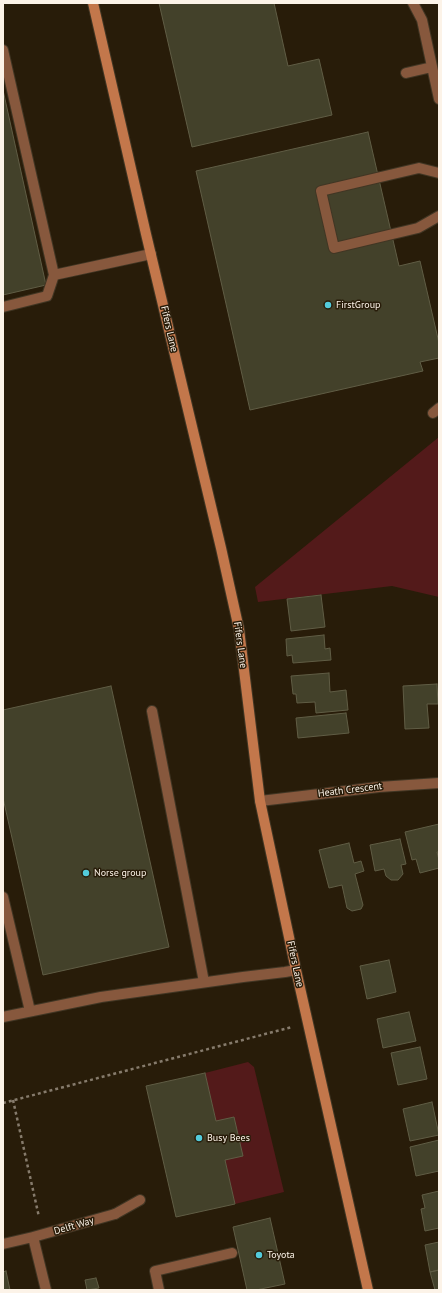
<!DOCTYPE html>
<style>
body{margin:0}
#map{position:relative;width:442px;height:1293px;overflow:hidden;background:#281c09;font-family:"PT Sans",sans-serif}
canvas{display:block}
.frame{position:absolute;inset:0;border:4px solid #fcf3e8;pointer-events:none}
</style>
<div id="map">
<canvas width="442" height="1293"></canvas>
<div class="frame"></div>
</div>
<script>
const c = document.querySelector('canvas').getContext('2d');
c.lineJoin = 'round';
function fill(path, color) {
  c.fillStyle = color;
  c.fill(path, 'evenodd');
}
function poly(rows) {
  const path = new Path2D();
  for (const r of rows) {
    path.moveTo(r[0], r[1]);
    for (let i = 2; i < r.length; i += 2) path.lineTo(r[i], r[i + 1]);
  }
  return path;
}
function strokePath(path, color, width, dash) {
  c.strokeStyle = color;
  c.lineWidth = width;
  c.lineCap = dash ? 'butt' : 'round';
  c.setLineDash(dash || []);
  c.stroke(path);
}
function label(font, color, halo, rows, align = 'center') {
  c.font = font + ' "PT Sans",sans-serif';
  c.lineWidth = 3;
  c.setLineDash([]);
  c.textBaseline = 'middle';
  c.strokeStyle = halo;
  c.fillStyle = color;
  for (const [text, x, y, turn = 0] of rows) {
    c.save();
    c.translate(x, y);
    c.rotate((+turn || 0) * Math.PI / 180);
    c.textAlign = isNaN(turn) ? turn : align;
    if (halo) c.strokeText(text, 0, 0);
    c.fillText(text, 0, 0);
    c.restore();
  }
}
fill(poly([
 [439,437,439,597,392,586,258,602,255,587],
 [248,1062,254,1067,284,1192,235,1204,205,1073]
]), '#531a1a');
const building = poly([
 [159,3,274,3,288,66,319,59,332,115,192,147,159,3],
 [3,90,46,285,3,295,3,90],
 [368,132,399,266,420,261,439,343,439,358,420,362,423,371,250,410,196,171,368,132],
 [321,595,325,627,291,631,287,599,321,595],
 [324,635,325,649,330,648,331,660,293,663,292,655,287,656,286,639,324,635],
 [329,673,330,692,346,690,348,710,316,713,315,702,297,703,296,694,293,694,291,676,329,673],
 [437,684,438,704,427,704,429,728,405,729,403,686,437,684],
 [111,686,169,947,43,975,3,798,3,710,111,686],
 [346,713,349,733,298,738,296,718,346,713],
 [439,824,439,852,437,852,439,860,439,868,420,873,416,859,412,860,405,832,439,824],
 [400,839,406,864,401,865,403,874,398,880,391,880,386,876,384,869,375,871,370,845,400,839],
 [349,843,354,863,361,861,364,871,355,874,363,905,361,909,352,911,347,908,342,885,329,888,319,850,349,843],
 [389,960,396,992,367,999,360,966,389,960],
 [409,1012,416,1041,383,1048,377,1019,409,1012],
 [420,1047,427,1079,398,1085,391,1053,420,1047],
 [205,1073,216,1121,234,1117,243,1156,225,1160,235,1204,176,1217,146,1086,205,1073],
 [432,1102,439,1135,410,1141,403,1109,432,1102],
 [439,1140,439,1171,416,1176,410,1147,439,1140],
 [439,1191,439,1228,425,1231,421,1209,425,1208,422,1195,439,1191],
 [270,1218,285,1284,256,1290,247,1290,233,1227,270,1218],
 [439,1242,439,1270,430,1272,425,1245,439,1242],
 [439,1270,439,1290,435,1290,430,1272,439,1270],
 [6,1271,10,1290,3,1290,3,1272,6,1271],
 [96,1278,99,1288,87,1290,85,1280,96,1278]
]);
fill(building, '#43412a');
strokePath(building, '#605d45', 1);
const lane = poly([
 [3,50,54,275,47,296,3,307],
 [439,173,419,168,321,191,334,248,418,228,439,216],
 [54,275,151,254],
 [152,711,204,982],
 [3,897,30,1011],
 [3,1017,101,997,243,977,285,972,296,970],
 [115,1214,140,1200],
 [159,1290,155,1271,232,1253]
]);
const street = poly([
 [413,3,422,20,439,99],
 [406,73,432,67],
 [433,413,439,408],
 [260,801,379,787,439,783],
 [33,1237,115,1214],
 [3,1244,33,1237,46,1290]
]);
const secondary = poly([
 [93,3,146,234,221,548,239,629,260,801,296,970,368,1290]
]);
strokePath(lane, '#413624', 12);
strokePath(street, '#413624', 12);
strokePath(secondary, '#413624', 12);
strokePath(poly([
 [13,1100,39,1217],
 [3,1103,292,1027]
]), '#867b6c', 2.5, [3, 3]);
strokePath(lane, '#87583d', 10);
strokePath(street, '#87583d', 10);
strokePath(secondary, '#c3774b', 10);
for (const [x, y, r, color] of [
 [328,305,4,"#53cbdb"],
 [86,873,4,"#53cbdb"],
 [199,1138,4,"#53cbdb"],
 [259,1255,4,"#53cbdb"]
]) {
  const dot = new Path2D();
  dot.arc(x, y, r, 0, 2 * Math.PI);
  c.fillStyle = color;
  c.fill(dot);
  strokePath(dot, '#281c09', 1.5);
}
label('10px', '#fcf3e8', '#281c09', [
 ["FirstGroup",336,305],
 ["Norse group",94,873],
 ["Busy Bees",207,1138],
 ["Toyota",267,1255]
], 'left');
label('10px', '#fcf3e8', '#281c09', [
 ["Fifers Lane",169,329,77],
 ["Fifers Lane",240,645,82],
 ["Heath Crescent",350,790,-7],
 ["Fifers Lane",295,964,78],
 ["Delft Way",74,1226,-16]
]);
</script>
